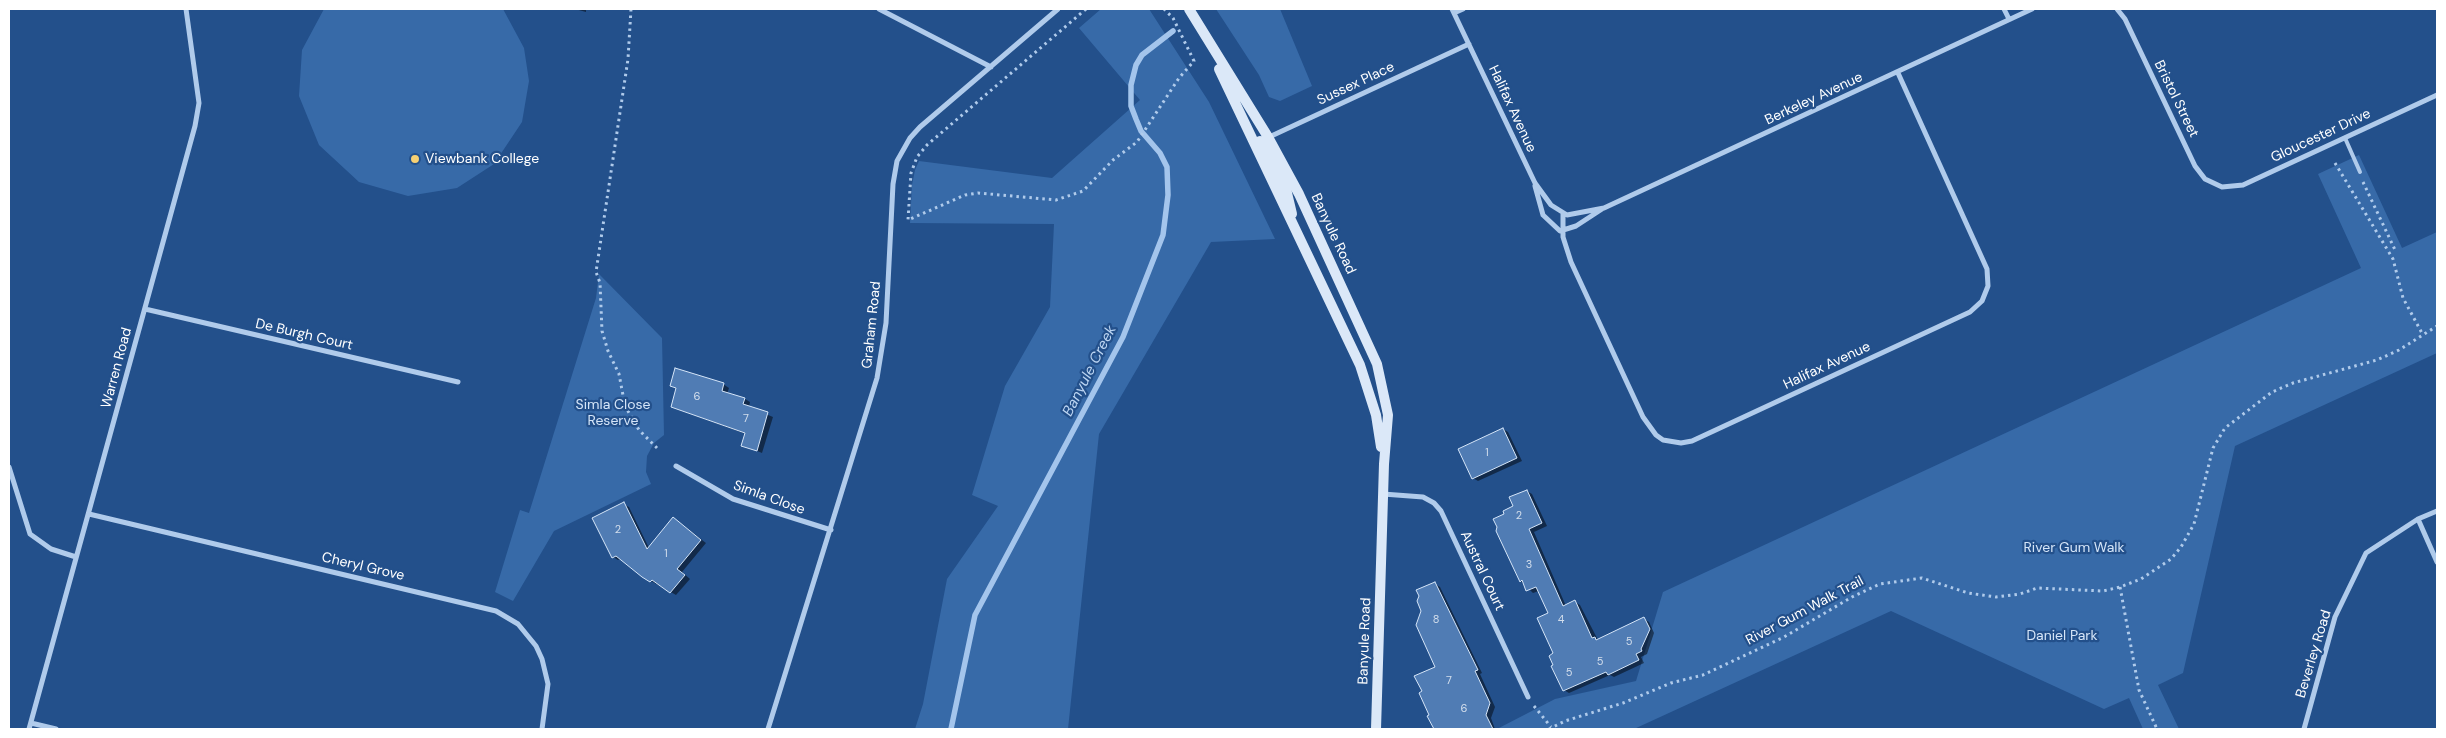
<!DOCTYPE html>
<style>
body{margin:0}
#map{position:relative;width:2446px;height:738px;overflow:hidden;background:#23508b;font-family:"DM Sans",sans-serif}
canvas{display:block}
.frame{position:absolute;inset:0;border:10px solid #fff;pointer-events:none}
</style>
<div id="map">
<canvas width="2446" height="738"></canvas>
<div class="frame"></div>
</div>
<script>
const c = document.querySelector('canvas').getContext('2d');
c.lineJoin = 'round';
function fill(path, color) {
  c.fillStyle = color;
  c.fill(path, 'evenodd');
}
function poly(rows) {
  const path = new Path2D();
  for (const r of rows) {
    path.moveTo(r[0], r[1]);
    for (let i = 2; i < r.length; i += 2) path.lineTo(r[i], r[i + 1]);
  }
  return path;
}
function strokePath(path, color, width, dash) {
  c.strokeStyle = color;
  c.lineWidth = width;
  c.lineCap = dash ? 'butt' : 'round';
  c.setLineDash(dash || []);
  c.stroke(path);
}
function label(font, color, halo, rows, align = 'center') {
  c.font = font + ' "DM Sans",sans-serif';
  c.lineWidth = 4.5;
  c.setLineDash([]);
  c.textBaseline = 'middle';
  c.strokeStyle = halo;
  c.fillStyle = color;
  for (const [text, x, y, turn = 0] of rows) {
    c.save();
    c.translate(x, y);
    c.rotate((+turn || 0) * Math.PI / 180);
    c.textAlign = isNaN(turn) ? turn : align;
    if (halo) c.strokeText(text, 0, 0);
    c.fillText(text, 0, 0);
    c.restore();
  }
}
fill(poly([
 [324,9,503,9,524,48,529,81,522,122,494,164,457,188,408,196,359,182,319,145,299,96,302,50],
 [1101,9,1149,9,1209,102,1275,239,1211,242,1099,434,1068,729,915,729,923,704,947,579,998,506,972,495,1005,386,1050,307,1054,224,910,223,912,185,915,170,919,161,1052,178,1140,100,1079,28],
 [1216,9,1280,9,1312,86,1280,101,1269,97,1259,75],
 [2359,155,2402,248,2437,232,2437,353,2235,446,2183,673,2158,685,2179,729,2143,729,2129,698,2104,709,1891,611,1634,729,1497,729,1555,699,1636,681,1663,592,2361,268,2318,174],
 [599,274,662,338,664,435,654,443,647,456,646,472,651,484,554,531,513,601,495,592,520,510,529,513,596,298]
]), '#376aa8');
fill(poly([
 [575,9,586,9,586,12],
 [723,384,729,388,727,394,745,399,750,402,749,407,773,417,762,453,743,445,746,434,677,409,677,389,671,386],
 [1503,429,1508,432,1522,461,1478,481,1473,478],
 [1527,491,1532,494,1547,526,1534,532,1566,606,1575,602,1580,605,1598,640,1644,619,1649,622,1654,633,1647,654,1641,657,1644,663,1614,677,1610,675,1569,693,1564,690,1554,665,1549,613,1539,591,1533,593,1521,581,1506,515],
 [623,504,629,507,649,548,673,518,706,543,682,572,690,579,676,595,651,581,621,559,618,560,613,557],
 [1435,584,1440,587,1482,673,1480,674,1495,707,1491,718,1495,729,1435,729,1429,716,1431,715,1423,692,1437,667]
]), '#0007');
strokePath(poly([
 [951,729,975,615,1123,337,1163,235,1168,195,1167,167,1160,153,1141,131,1136,119,1131,106,1131,85,1136,65,1142,55,1173,31]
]), '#a4c5ec', 5.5);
const building = poly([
 [675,368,724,383,722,391,745,398,743,404,768,412,757,451,741,446,745,433,671,407,676,388,670,386,675,368],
 [1503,428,1517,458,1472,479,1458,449,1503,428],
 [1527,490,1542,523,1529,529,1563,606,1575,600,1592,638,1595,637,1596,640,1644,617,1650,629,1641,649,1642,651,1636,654,1639,660,1608,675,1606,672,1563,691,1551,666,1553,665,1549,656,1553,653,1537,618,1548,613,1536,587,1526,591,1522,580,1520,582,1496,531,1497,527,1493,519,1504,514,1503,511,1513,506,1509,497,1527,490],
 [624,502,647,549,673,517,701,540,677,569,685,575,670,593,652,580,650,582,642,577,616,556,612,558,592,518,624,502],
 [1435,582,1478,670,1475,671,1490,703,1486,715,1493,729,1434,729,1427,716,1429,715,1419,693,1422,691,1414,676,1435,667,1416,625,1421,611,1417,601,1419,596,1416,590,1435,582]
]);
fill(building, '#507cb4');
strokePath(building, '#d5e5f8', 1);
strokePath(poly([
 [631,9,628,59,596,272,600,283,602,331,608,351,619,374,625,406,639,430,657,448],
 [1086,9,927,145,917,157,911,173,908,220,965,195,978,193,1056,200,1083,191,1113,160,1137,142,1179,78,1194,61,1173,18,1164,9],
 [2335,163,2393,259,2403,298,2423,335],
 [2363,182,2396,252],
 [2120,587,2139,690,2157,729],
 [1534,706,1551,727],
 [1549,729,1565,721,1623,703,1671,683,1703,675,1784,637,1852,597,1880,584,1922,578,1968,593,1996,597,2020,594,2037,588,2103,591,2120,587,2141,579,2171,559,2181,547,2194,524,2213,448,2225,428,2272,392,2293,383,2377,360,2399,350,2437,326]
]), '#b0cbeb', 3, [2.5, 4]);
strokePath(poly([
 [2345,138,2360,172]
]), '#b0cbeb', 4);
strokePath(poly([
 [879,9,991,67],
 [1452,9,1535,183,1551,205,1567,215,1604,208,2032,9],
 [2004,9,2009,19],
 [2117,9,2125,19,2195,166,2205,179,2222,187,2243,185,2437,95],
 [1454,13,1463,9],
 [1267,138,1469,44],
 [1535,186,1543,215,1560,231,1576,226,1602,209],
 [1563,214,1563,237,1571,262,1643,417,1656,435,1663,440,1681,443,1692,441,1970,312,1982,301,1988,286,1987,269,1898,73],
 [145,309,458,382],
 [676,466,733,499,831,530],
 [9,467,30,534,51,549,76,557],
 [1383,494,1423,497,1434,503,1441,511,1528,697],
 [89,514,496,611,518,624,536,646,542,659,548,684,542,729],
 [2418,519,2437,562],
 [31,723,56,729],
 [29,729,195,126,199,103,186,9],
 [768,729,877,378,886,323,893,184,897,161,910,138,920,127,1058,9],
 [2304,729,2335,617,2366,553,2418,519,2437,511]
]), '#b0cbeb', 5);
strokePath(poly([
 [1189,9,1268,137,1299,194,1377,364,1388,415,1384,464,1376,729],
 [1219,69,1360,365,1376,415,1381,447],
 [1260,141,1287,193,1292,214]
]), '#dbe8f8', 10);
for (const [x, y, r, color] of [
 [415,159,5,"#f6d073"]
]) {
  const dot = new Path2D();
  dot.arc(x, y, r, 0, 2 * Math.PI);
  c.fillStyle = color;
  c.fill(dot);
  strokePath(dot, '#23508b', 2);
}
label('11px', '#d3deec', null, [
 ["6",697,397],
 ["7",746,419],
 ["1",1487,453],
 ["2",1519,516],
 ["2",618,530],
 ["1",666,554],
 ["3",1529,565],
 ["8",1436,620],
 ["4",1561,620],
 ["5",1629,642],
 ["5",1600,662],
 ["5",1569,673],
 ["7",1449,681],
 ["6",1464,709]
]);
label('14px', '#fff', '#23508b', [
 ["Sussex Place",1356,84,-25],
 ["Berkeley Avenue",1814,99,-25],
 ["Bristol Street",2176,99,64],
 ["Halifax Avenue",1512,109,65],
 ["Gloucester Drive",2321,136,-25],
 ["Banyule Road",1333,234,65],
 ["Graham Road",872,325,-84],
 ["De Burgh Court",304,335,13],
 ["Halifax Avenue",1827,366,-25],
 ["Warren Road",117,368,-75],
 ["Simla Close",769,498,20],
 ["Cheryl Grove",363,567,13],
 ["Austral Court",1482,571,65],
 ["River Gum Walk Trail",1805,611,-28],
 ["Banyule Road",1365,641,-88],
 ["Beverley Road",2314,654,-73]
]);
label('14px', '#fff', '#23508b', [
 ["Viewbank College",425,159]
], 'left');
label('14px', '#d5e5f8', '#23508b', [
 ["Simla Close",613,405],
 ["Reserve",613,421],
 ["River Gum Walk",2074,548],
 ["Daniel Park",2062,636]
]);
label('italic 15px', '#bcd5f2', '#23508b', [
 ["Banyule Creek",1090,371,-63]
]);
</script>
